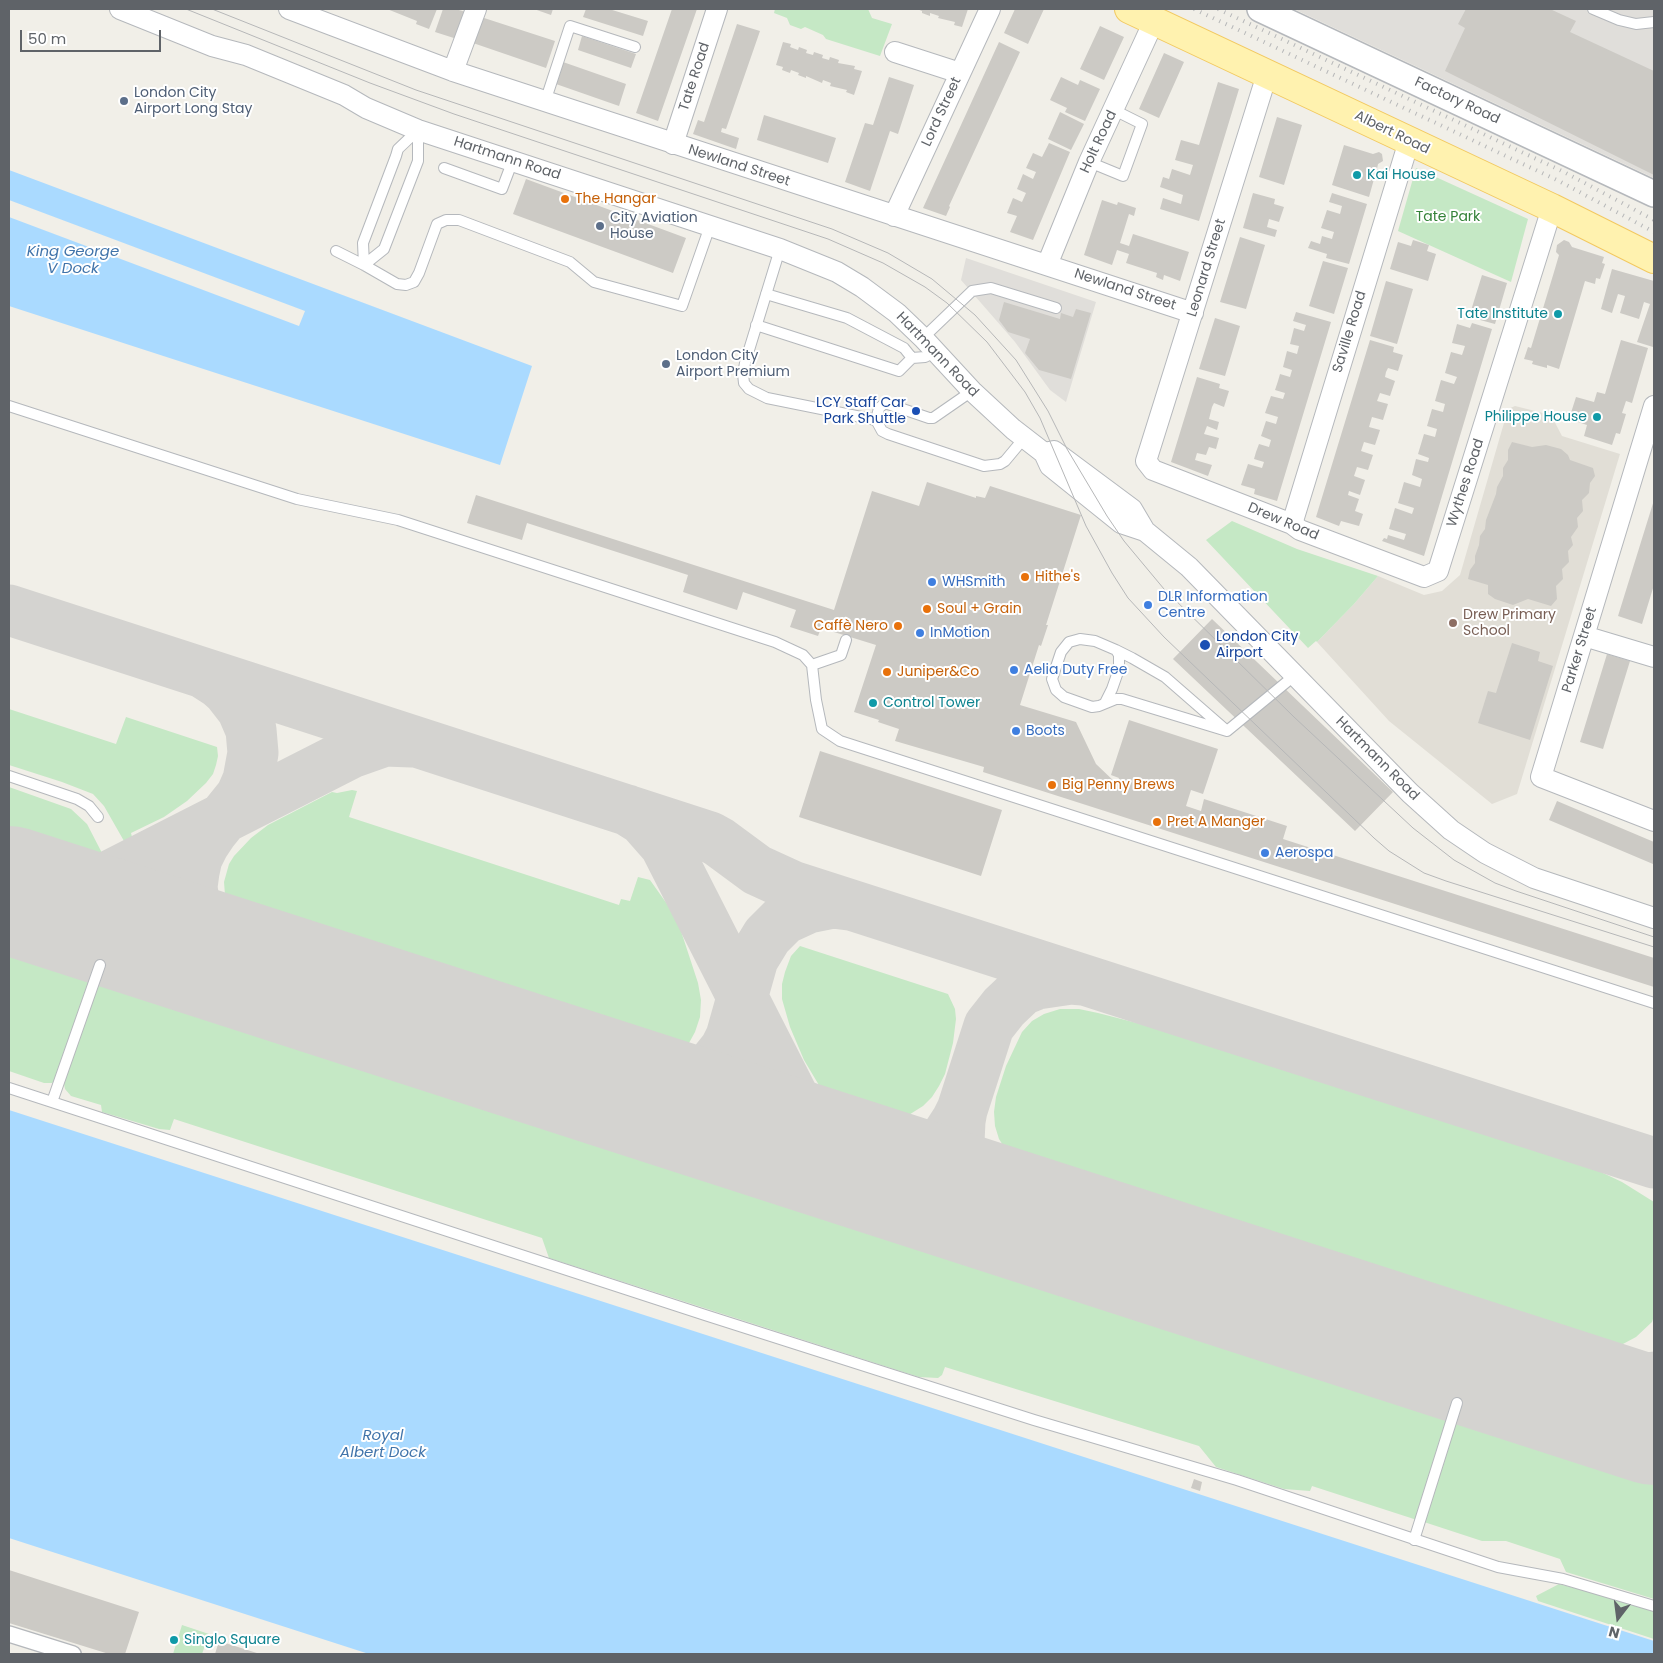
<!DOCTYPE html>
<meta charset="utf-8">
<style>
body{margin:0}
#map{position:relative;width:1663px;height:1663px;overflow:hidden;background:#f1efe8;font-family:Poppins,sans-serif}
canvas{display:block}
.frame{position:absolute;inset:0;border:10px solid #5f6368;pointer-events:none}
.north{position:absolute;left:1593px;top:1593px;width:50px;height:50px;-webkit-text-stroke:4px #fff;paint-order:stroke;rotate:195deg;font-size:14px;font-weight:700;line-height:20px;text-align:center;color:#5f6368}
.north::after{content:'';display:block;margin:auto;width:18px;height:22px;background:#5f6368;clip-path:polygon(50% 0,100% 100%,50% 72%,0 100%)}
.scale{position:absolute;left:20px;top:30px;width:141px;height:22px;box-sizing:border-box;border:2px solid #5f6368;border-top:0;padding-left:6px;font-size:15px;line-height:18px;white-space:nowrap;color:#5f6368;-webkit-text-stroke:4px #fff;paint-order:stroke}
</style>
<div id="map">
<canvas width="1663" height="1663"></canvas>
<div class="frame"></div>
<div class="north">N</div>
<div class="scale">50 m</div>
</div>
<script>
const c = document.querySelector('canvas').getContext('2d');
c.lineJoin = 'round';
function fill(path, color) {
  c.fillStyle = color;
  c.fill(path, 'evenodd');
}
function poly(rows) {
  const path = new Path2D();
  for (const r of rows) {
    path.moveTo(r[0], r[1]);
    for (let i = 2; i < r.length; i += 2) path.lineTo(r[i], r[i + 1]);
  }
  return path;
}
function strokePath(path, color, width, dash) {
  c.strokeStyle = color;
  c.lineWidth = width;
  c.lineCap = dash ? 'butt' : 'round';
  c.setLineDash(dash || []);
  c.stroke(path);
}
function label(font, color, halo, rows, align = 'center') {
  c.font = font + ' Poppins,sans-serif';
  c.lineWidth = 4;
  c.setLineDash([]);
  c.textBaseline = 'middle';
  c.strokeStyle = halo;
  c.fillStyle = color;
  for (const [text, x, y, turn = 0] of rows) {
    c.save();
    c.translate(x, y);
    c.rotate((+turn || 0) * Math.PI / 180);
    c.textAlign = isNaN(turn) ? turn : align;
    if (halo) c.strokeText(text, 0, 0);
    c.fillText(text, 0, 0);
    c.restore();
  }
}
fill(poly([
 [1294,9,1654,9,1654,178],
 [966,258,1096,302,1066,402,1050,390,1015,342,961,280]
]), '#e0deda');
fill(poly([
 [1515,406,1551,415,1562,436,1620,454,1517,794,1492,804,1389,721,1317,642,1354,604,1378,576,1424,595,1442,591,1460,575,1508,409]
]), '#e1ded6');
fill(poly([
 [775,9,868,9,872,18,892,24,880,56,826,39,823,35,805,27,801,29,790,25,787,18,774,13],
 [1416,168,1528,219,1511,282,1398,231],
 [1232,521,1297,549,1378,576,1354,604,1317,642,1316,641,1308,648,1206,540],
 [9,709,116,744,126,717,217,747,218,756,216,765,213,774,206,783,187,801,164,817,131,833,132,837,124,841,104,806,93,794,62,782,9,765],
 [9,787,71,809,87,824,102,853,84,862,9,838],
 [352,790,357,791,349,817,619,905,621,899,630,901,638,877,650,880,672,911,680,928,698,983,701,1000,700,1017,695,1032,689,1043,681,1050,677,1052,226,908,224,882,229,864,234,856,251,838,268,825,332,792,337,793],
 [9,945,93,972,55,1081,52,1083,44,1083,9,1071],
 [800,946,948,994,955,1009,956,1019,953,1043,945,1074,939,1086,932,1097,923,1106,896,1123,829,1102,804,1060,790,1027,782,999,782,984,785,972,791,956],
 [102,974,1452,1409,1417,1520,1312,1486,1310,1491,1284,1489,1216,1467,1199,1446,945,1367,942,1375,938,1378,919,1377,903,1372,549,1258,542,1238,174,1119,170,1130,159,1129,102,1112,101,1105,71,1096,65,1089,64,1084],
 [1060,1009,1079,1009,1098,1013,1137,1023,1139,1019,1604,1170,1603,1173,1622,1182,1654,1202,1654,1316,1652,1322,1636,1337,1608,1352,1022,1164,1011,1158,999,1139,995,1126,994,1112,996,1097,1006,1066,1022,1032,1032,1021,1044,1014],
 [1459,1412,1654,1475,1654,1599,1566,1572,1560,1559,1506,1541,1482,1541,1424,1522],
 [1559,1584,1620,1600,1654,1612,1654,1639,1538,1601,1536,1596],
 [182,1625,209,1634,202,1654,173,1654]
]), '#c5e8c5');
fill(poly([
 [9,170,532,366,500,465,9,306],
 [9,1110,1654,1641,1654,1654,369,1654,9,1538]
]), '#aadaff');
fill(poly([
 [9,200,305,311,299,326,9,217]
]), '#f1efe8');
strokePath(poly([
 [9,610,710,837,719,842,757,870,792,886,1654,1163],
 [205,674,219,683,228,691,242,709,251,730,253,753,248,780,241,796,212,832,204,844,197,858,194,872,192,887,194,901,204,927,212,940,222,950,249,967],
 [627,810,643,820,665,845,808,1126,821,1140,844,1159],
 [19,893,43,897,61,896,78,892,351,753,385,741,412,742],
 [626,1089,659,1091,674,1088,699,1077,709,1069,725,1049,731,1037,753,959,767,936,784,919,808,908,833,903,849,905],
 [861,1165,893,1165,923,1155,946,1137,957,1120,962,1110],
 [1011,1213,987,1196,973,1180,968,1171,959,1142,960,1121,962,1110,989,1026,1004,1007,1022,990,1037,984,1071,979,1083,980],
 [1576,1395,1606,1397,1621,1394,1634,1390,1654,1377]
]), '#d4d3d0', 51);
strokePath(poly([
 [9,890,1654,1421]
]), '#d4d3d0', 128);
fill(poly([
 [387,9,437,9,429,29,416,24,417,21],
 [443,9,455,9,466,12,457,39,435,32],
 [534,9,553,9,551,15],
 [586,9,609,9,648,21,643,36,583,17],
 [672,9,697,9,658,121,636,113],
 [917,9,968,9,962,27,954,25,955,22,938,18,939,16,930,13,930,16,922,13,922,11],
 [1015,9,1044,9,1028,44,1004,33],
 [1466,9,1550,9,1576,21,1570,32,1654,71,1654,175,1445,71,1465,28,1458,24],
 [481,17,555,41,546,68,473,43],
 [737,24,760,31,726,129,722,128,721,132,739,138,736,149,693,134,698,120,704,122],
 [1100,26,1124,37,1104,80,1080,69],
 [582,36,636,54,631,68,578,50],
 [783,42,791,44,790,47,798,50,799,47,807,50,806,53,813,55,814,52,823,55,822,58,829,60,830,57,839,60,838,63,855,66,854,69,862,71,854,95,846,92,847,90,830,86,831,83,823,80,822,83,806,76,806,78,798,75,799,73,791,70,790,73,782,70,783,67,776,65],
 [999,42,1020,52,949,206,950,207,946,216,923,208],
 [1164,53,1184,62,1159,118,1139,109],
 [563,62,626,84,619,106,556,84],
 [889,77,914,85,898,134,890,131,870,191,845,182,865,123,873,125],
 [1061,77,1078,85,1080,80,1100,89,1085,121,1065,112,1067,108,1050,100],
 [1218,82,1239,89,1199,221,1160,209,1163,198,1181,204,1183,195,1160,187,1163,177,1169,179,1172,169,1190,175,1193,165,1175,160,1181,140,1199,145],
 [1060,112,1084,124,1071,150,1048,139],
 [764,115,836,138,828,163,757,140],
 [1277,117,1302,125,1284,185,1259,177],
 [1049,143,1070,152,1033,240,1010,232,1017,216,1007,213,1013,198,1022,202,1026,193,1017,189,1023,174,1033,179,1036,172,1026,168,1033,153,1042,157],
 [1344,145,1373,154,1379,152,1382,154,1383,161,1378,164,1377,169,1380,170,1377,180,1374,179,1369,197,1332,185],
 [526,179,686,238,673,273,513,214],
 [1253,193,1275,199,1274,204,1284,207,1279,222,1269,219,1267,227,1277,230,1275,237,1243,228],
 [1332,193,1367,204,1349,264,1326,258,1327,254,1308,248,1311,241,1320,244,1322,236,1332,239,1334,232,1321,228,1327,210,1340,214,1342,206,1329,202],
 [1102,200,1117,205,1118,202,1136,208,1134,216,1129,214,1120,243,1129,246,1133,234,1189,252,1180,281,1164,275,1163,280,1156,277,1157,273,1126,263,1129,254,1117,250,1112,265,1084,255],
 [1240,237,1265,245,1246,309,1220,302],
 [1413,240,1429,245,1427,251,1436,254,1428,281,1390,269,1398,242,1411,246],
 [1564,240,1569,242,1572,247,1604,257,1602,263,1605,264,1600,279,1596,278,1595,284,1585,281,1559,369,1547,365,1547,368,1532,364,1533,361,1524,359,1528,347,1531,348,1554,272,1559,255,1556,252,1557,245],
 [1323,261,1348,268,1334,314,1309,306],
 [1612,269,1654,281,1654,342,1653,347,1637,342,1650,304,1644,302,1639,319,1620,313,1625,296,1618,294,1612,313,1601,309],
 [1482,275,1507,283,1495,324,1469,317],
 [1386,281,1413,289,1397,344,1370,336],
 [1004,302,1060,319,1061,313,1073,317,1076,309,1091,313,1071,379,1039,370,1025,353,1030,339,1008,332,999,320],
 [1296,312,1331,322,1277,501,1254,494,1255,489,1241,485,1248,464,1262,468,1264,462,1254,459,1256,452,1259,444,1269,447,1271,440,1261,436,1266,421,1276,424,1278,417,1265,413,1271,396,1283,399,1285,393,1275,390,1278,381,1280,374,1290,377,1292,370,1283,367,1287,351,1297,354,1299,346,1290,344,1294,328,1304,331,1306,325,1293,321],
 [1215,318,1240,326,1225,376,1199,369],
 [1472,323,1492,329,1424,556,1382,541,1384,538,1387,539,1388,535,1404,540,1406,534,1389,529,1395,508,1412,514,1414,508,1398,503,1404,482,1420,487,1422,479,1412,475,1416,459,1428,462,1429,458,1418,454,1424,434,1435,437,1437,429,1427,426,1432,409,1443,412,1445,404,1435,401,1441,380,1454,384,1457,377,1445,373,1451,352,1462,355,1465,346,1452,343,1457,324,1470,328],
 [1370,340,1394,347,1393,352,1403,355,1398,371,1388,368,1386,372,1385,377,1395,381,1390,396,1380,393,1377,401,1388,404,1383,420,1372,417,1369,427,1380,430,1375,445,1364,442,1361,451,1373,455,1368,470,1357,467,1354,476,1365,480,1360,495,1349,491,1348,495,1359,499,1355,511,1363,514,1359,526,1341,521,1339,526,1316,517],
 [1621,340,1648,348,1632,403,1626,401,1622,413,1626,414,1620,434,1616,433,1612,445,1584,436,1587,425,1569,419,1576,397,1594,402,1597,392,1605,394],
 [1197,377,1220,384,1219,388,1229,391,1224,407,1214,403,1212,407,1209,419,1219,422,1217,430,1207,426,1204,434,1219,438,1216,449,1209,447,1206,455,1197,453,1195,460,1212,465,1208,476,1171,462],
 [1512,442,1532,447,1546,445,1561,449,1568,455,1570,460,1593,468,1595,476,1590,483,1589,493,1582,500,1583,511,1577,518,1578,527,1571,537,1573,545,1568,551,1569,562,1562,569,1563,579,1556,586,1557,599,1551,606,1528,599,1513,605,1495,599,1488,594,1488,585,1468,579,1470,570,1475,563,1475,556,1479,545,1480,536,1485,529,1486,520,1496,494,1497,487,1503,476,1503,468,1508,460,1508,450],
 [927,482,976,498,976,496,985,498,990,486,1081,515,1046,625,1048,625,1041,646,1039,645,1020,705,1076,722,1096,764,1117,784,1119,778,1111,775,1129,720,1218,749,1203,794,1191,790,1186,806,1201,811,1204,799,1287,826,1283,839,1654,958,1654,987,983,772,984,767,895,741,899,729,878,722,879,720,854,712,876,645,821,628,818,636,790,627,796,610,743,592,737,610,683,592,688,575,527,523,522,540,467,523,476,495,834,610,872,491,919,506],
 [1654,500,1654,585,1642,624,1618,616],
 [1212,619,1393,792,1355,831,1173,659],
 [1512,643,1540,652,1538,661,1553,666,1530,740,1478,723,1488,691,1496,693],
 [1607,654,1630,661,1603,749,1580,742],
 [820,751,1002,810,981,876,799,817],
 [1557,801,1654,842,1653,864,1549,820],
 [1194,1479,1202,1482,1200,1491,1191,1488],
 [9,1570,139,1612,125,1654,109,1654,9,1623],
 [219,1641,260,1654,215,1654]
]), '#cccac5');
const service = poly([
 [1593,9,1619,20,1636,24,1654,22],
 [545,102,570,26,635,47],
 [1089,162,1123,176,1142,124,1114,110],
 [444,168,502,189,513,160],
 [780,249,745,363,743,374,744,383,749,389,767,398,876,420],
 [336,251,364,265,397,284,406,285,414,282,419,273,437,224,446,220,459,220,570,262,594,282,682,306,710,226],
 [364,265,384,249,418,161,418,130],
 [364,265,363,243,396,156,398,149,418,130],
 [766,294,847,318,904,348,912,358],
 [756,325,899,371,912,358,925,357,935,352],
 [923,338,972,291,991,288,1056,308],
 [972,391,933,418,929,418,885,403,879,408,876,420,882,431,888,434,984,466,1000,464,1005,461,1025,437],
 [9,406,297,499,398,520,775,642,803,655,812,665,816,700,822,729,840,741,1654,1003],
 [1080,639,1095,641,1116,650,1132,658,1165,677,1227,731,1122,699,1116,699,1099,706,1092,707,1064,697,1056,690,1052,679,1061,652,1069,642,1080,639],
 [812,665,841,655,846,640],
 [1105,703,1112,689,1119,669,1119,655,1116,650],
 [1227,731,1294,676],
 [9,776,77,799,89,806,98,817],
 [9,1088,705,1315,1034,1420,1237,1480,1498,1567,1563,1579,1654,1606],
 [52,1102,100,965],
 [1414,1540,1457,1403]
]);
const pedestrian = poly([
 [9,1634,73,1654]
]);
const minor = poly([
 [120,9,212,46,246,55,344,95,366,108,418,130,780,249,837,272,862,287,897,313,923,338,972,391,1013,429,1044,453,1050,466,1121,523,1145,531,1189,567,1410,793,1451,830,1485,853,1534,878,1654,918],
 [289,9,453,71,1193,313],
 [895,52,960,73],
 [453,71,476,9],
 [1268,74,1264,84,1146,461,1153,470,1292,524,1300,530,1424,577,1438,571,1552,208],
 [673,144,717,9],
 [894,216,990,9],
 [1047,265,1089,162,1154,21],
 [1654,406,1541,777,1654,821],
 [1044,453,1054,451,1132,509,1145,531],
 [1292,524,1409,141],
 [1584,636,1654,657]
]);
const tertiary = poly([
 [1260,9,1654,194]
]);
const primary = poly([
 [1129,9,1552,208,1654,259]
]);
strokePath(service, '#b5b8bc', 12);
strokePath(pedestrian, '#b5b8bc', 18);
strokePath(minor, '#b5b8bc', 22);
strokePath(tertiary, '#b5b8bc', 28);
strokePath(primary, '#f2c960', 30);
strokePath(service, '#fff', 10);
strokePath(pedestrian, '#fff', 15);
strokePath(minor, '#fff', 20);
strokePath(tertiary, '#fff', 25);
strokePath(primary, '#fff2af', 28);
strokePath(poly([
 [186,9,370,83,454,114,828,239,883,263,925,287,947,303,987,342,1025,392,1040,418,1086,526,1112,573,1128,598,1164,637,1374,838,1389,851,1424,873,1446,881,1654,947],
 [212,9,416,90,832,229,888,253,932,279,975,315,1016,360,1048,411,1067,449,1107,516,1124,541,1164,589,1294,717,1413,828,1454,860,1495,883,1516,891,1654,937]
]), '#b6b7b8', 1);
strokePath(poly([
 [1194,9,1559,181,1654,232],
 [1218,9,1564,172,1654,220]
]), '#b6b7b8', 4, [1, 6]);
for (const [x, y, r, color] of [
 [124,101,5,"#5c6f8a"],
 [1357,175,5,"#0f9aa8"],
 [565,199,5,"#e8710a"],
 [600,226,5,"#5c6f8a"],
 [1558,314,5,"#0f9aa8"],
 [666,364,5,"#5c6f8a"],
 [916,411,5,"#1a4fb4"],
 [1597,417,5,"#0f9aa8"],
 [1025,577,5,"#e8710a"],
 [932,582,5,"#3f7fe0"],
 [1148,605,5,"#3f7fe0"],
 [927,609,5,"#e8710a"],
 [1453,623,5,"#8d6e63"],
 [898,626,5,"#e8710a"],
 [920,633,5,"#3f7fe0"],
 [1205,645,6,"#1a4fb4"],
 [1014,670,5,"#3f7fe0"],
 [887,672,5,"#e8710a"],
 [873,703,5,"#0f9aa8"],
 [1016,731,5,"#3f7fe0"],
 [1052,785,5,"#e8710a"],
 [1157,822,5,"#e8710a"],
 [1265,853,5,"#3f7fe0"],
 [174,1640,5,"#0f9aa8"]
]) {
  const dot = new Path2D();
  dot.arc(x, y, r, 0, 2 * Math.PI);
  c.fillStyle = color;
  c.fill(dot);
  strokePath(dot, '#fff', 2);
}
label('14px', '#5f6368', '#fff', [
 ["Tate Road",695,77,-72],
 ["Factory Road",1457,101,25],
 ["Lord Street",942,112,-65],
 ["Albert Road",1392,133,26],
 ["Holt Road",1099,142,-65],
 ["Hartmann Road",507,159,18],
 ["Newland Street",739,166,18],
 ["Leonard Street",1207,268,-73],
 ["Newland Street",1125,290,18],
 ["Saville Road",1350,332,-73],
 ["Hartmann Road",937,355,46],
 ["Wythes Road",1466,483,-72],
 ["Drew Road",1283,522,23],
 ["Parker Street",1580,650,-73],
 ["Hartmann Road",1377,759,45]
]);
label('14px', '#4e5e75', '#fff', [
 ["London City",134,93],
 ["Airport Long Stay",134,109],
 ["City Aviation",610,218],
 ["House",610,234],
 ["London City",676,356],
 ["Airport Premium",676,372]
], 'left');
label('14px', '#0d838f', '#fff', [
 ["Kai House",1367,175],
 ["Tate Institute",1548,314,"right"],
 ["Philippe House",1587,417,"right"],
 ["Control Tower",883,703],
 ["Singlo Square",184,1640]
], 'left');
label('14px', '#c56008', '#fff', [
 ["The Hangar",575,199],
 ["Hithe's",1035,577],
 ["Soul + Grain",937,609],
 ["Caffè Nero",888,626,"right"],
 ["Juniper&Co",897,672],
 ["Big Penny Brews",1062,785],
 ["Pret A Manger",1167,822]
], 'left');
label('14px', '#348238', '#fff', [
 ["Tate Park",1448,217]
]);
label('14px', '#164399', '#fff', [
 ["LCY Staff Car",906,403],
 ["Park Shuttle",906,419],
 ["London City",1216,637,"left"],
 ["Airport",1216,653,"left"]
], 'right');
label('14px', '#366cbe', '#fff', [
 ["WHSmith",942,582],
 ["DLR Information",1158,597],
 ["Centre",1158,613],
 ["InMotion",930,633],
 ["Aelia Duty Free",1024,670],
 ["Boots",1026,731],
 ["Aerospa",1275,853]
], 'left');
label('14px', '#785e54', '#fff', [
 ["Drew Primary",1463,615],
 ["School",1463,631]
], 'left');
label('italic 15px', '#4174aa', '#fff', [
 ["King George",73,252],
 ["V Dock",73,269],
 ["Royal",383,1436],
 ["Albert Dock",383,1453]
]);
</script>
